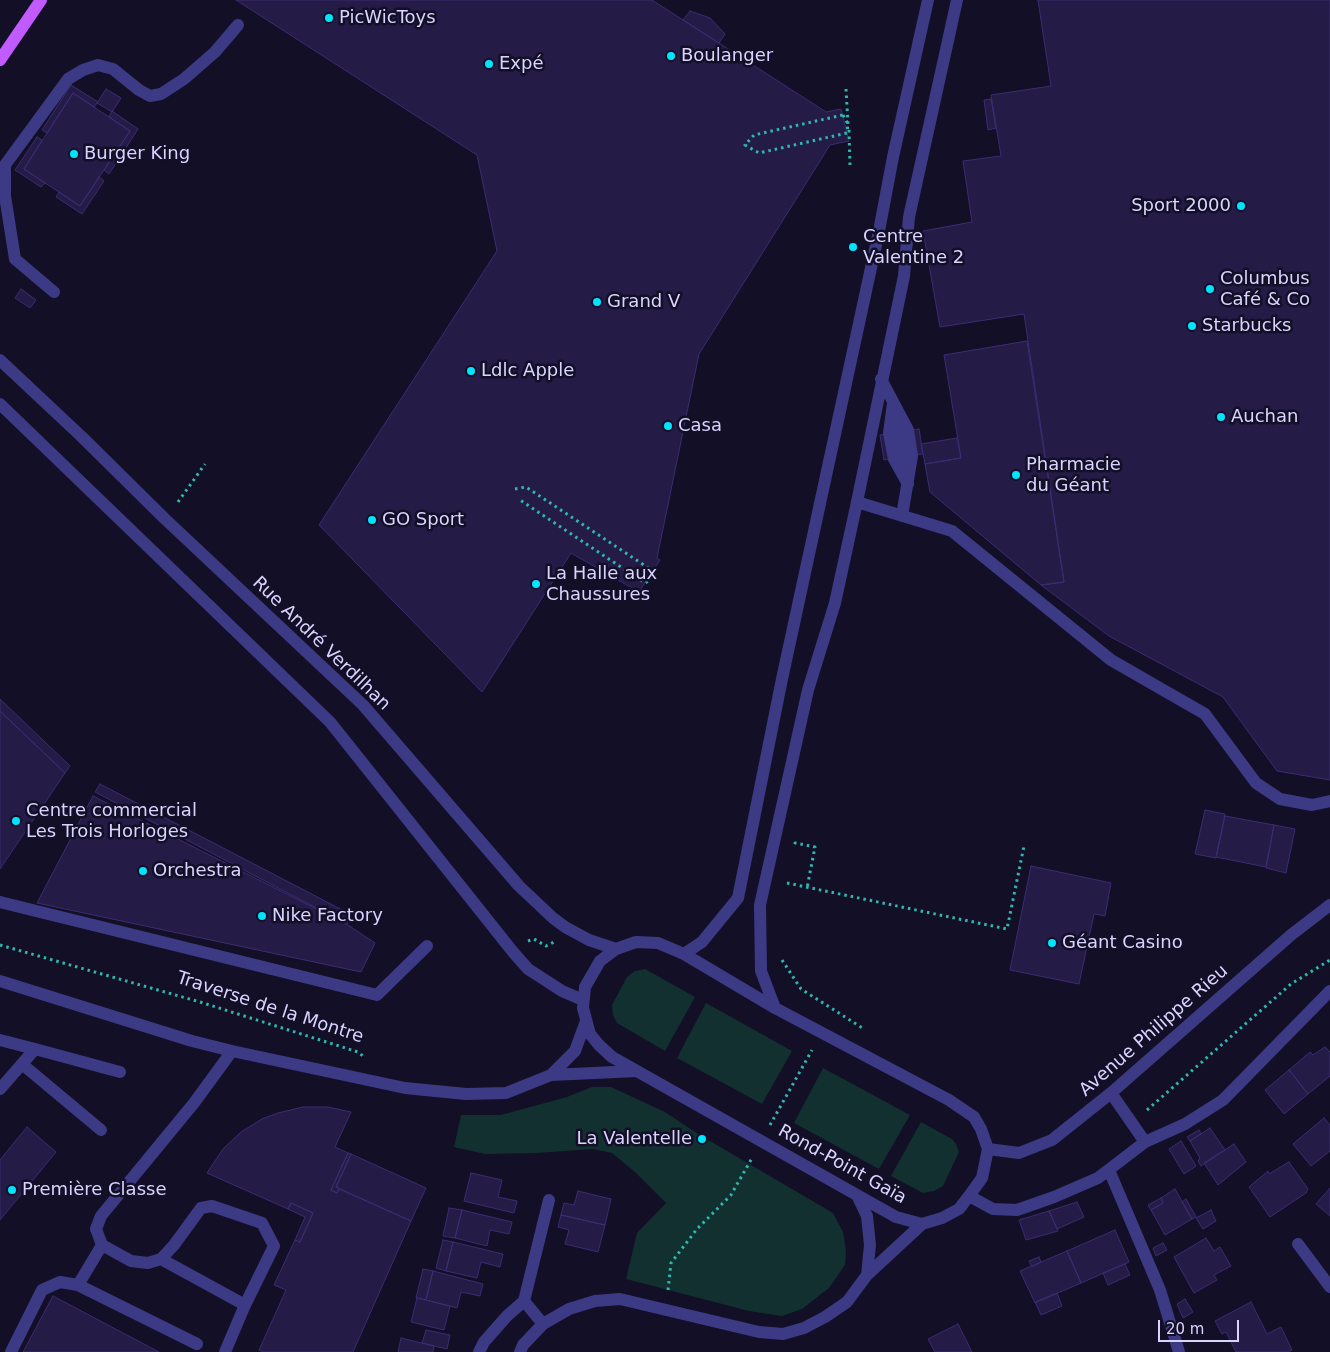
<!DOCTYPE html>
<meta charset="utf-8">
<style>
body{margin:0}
#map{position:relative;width:1330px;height:1352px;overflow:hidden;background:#130f26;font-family:"DejaVu Sans",sans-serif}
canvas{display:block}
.scale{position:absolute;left:1158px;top:1320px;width:81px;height:22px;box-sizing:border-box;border:2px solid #d9d4ff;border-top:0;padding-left:6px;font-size:15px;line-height:18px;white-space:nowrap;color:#d9d4ff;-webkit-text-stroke:4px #130f26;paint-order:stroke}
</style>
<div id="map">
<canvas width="1330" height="1352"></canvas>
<div class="scale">20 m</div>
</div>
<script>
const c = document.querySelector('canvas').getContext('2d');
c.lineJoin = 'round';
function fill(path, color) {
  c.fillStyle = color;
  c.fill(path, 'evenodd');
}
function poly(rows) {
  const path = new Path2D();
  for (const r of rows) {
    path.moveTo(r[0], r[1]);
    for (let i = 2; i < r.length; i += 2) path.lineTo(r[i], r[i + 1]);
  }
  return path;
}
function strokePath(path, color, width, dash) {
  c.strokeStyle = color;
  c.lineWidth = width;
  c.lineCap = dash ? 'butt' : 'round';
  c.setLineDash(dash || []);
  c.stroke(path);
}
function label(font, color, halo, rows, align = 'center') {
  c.font = font + ' "DejaVu Sans",sans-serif';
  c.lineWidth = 5;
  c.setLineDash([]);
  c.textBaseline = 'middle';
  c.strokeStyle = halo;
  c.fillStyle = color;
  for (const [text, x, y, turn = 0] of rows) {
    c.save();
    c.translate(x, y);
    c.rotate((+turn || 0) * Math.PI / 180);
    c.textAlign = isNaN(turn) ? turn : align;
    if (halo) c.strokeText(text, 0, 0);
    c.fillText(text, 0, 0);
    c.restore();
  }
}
fill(poly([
 [645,969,695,997,665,1051,617,1023,613,1015,612,1005,627,977,635,971],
 [706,1003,792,1051,762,1104,677,1058],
 [823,1068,910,1115,879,1169,794,1123],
 [592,1087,611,1087,665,1112,698,1134,833,1213,843,1232,846,1250,845,1265,829,1288,802,1309,782,1316,749,1311,626,1279,637,1233,666,1203,635,1172,612,1153,593,1149,536,1153,485,1154,454,1147,461,1115,501,1115,567,1097],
 [921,1122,952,1139,956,1144,959,1152,943,1186,934,1191,923,1193,891,1176]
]), '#12302f');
const building = poly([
 [236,0,652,0,826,112,841,109,849,141,830,145,699,354,657,558,660,560,639,592,571,553,482,692,319,525,497,251,477,155,236,0],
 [1038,0,1330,0,1330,780,1277,771,1223,697,1109,636,1041,585,1064,582,1024,314,940,327,923,231,972,222,963,161,1001,156,991,95,1051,86,1038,0],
 [690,11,710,18,725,34,719,43,683,20,690,11],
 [71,85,98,102,94,107,73,93,47,133,42,130,71,85],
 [106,89,121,98,112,112,97,103,106,89],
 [73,93,130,131,80,206,24,169,73,93],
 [991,99,996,128,988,130,984,100,991,99],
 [112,111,138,129,109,174,104,170,130,131,109,117,112,111],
 [37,137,42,140,24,169,45,183,41,187,15,170,37,137],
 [99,177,104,181,82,214,56,197,59,192,80,206,99,177],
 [21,289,36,300,30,308,15,298,21,289],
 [1027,341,1064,582,1041,585,930,492,925,464,961,458,944,355,1027,341],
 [919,429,923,454,884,460,880,435,919,429],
 [957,438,961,458,925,464,921,444,957,438],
 [0,699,70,766,65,773,0,711,0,699],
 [0,711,65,773,0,869,0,711],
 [100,784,352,915,347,924,95,792,100,784],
 [93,796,348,925,375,943,361,972,37,903,93,796],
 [1205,810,1225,814,1216,858,1195,854,1205,810],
 [1225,816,1274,825,1266,867,1216,857,1225,816],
 [1274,825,1295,829,1286,873,1266,868,1274,825],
 [1031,866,1111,883,1105,916,1094,914,1079,984,1010,970,1031,866],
 [1325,1047,1330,1052,1330,1076,1308,1094,1289,1070,1310,1052,1313,1055,1325,1047],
 [1289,1070,1308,1094,1284,1114,1265,1090,1289,1070],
 [303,1107,328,1107,351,1112,335,1147,348,1153,331,1190,337,1193,339,1189,411,1221,353,1352,263,1352,259,1350,286,1290,274,1285,295,1240,300,1242,313,1213,291,1203,288,1209,207,1173,223,1149,241,1132,262,1119,278,1113,303,1107],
 [1324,1118,1330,1125,1330,1151,1311,1166,1293,1144,1324,1118],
 [27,1127,56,1152,0,1220,0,1160,27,1127],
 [1210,1128,1225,1150,1201,1166,1198,1161,1200,1158,1190,1141,1210,1128],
 [1199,1130,1201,1134,1190,1141,1187,1137,1199,1130],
 [1181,1141,1196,1166,1184,1174,1169,1149,1181,1141],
 [1234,1144,1246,1162,1218,1185,1204,1163,1234,1144],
 [348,1153,351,1154,336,1187,339,1189,337,1193,331,1190,348,1153],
 [351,1154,426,1188,411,1221,336,1187,351,1154],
 [1289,1162,1308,1189,1306,1193,1270,1217,1249,1187,1268,1171,1269,1174,1289,1162],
 [471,1173,502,1180,498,1197,517,1201,514,1213,464,1201,471,1173],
 [1330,1188,1330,1216,1316,1204,1330,1188],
 [1175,1189,1192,1219,1165,1235,1151,1210,1163,1203,1161,1198,1175,1189],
 [578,1191,611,1199,605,1225,561,1215,564,1203,574,1205,578,1191],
 [1161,1198,1163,1203,1151,1210,1148,1205,1161,1198],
 [1186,1199,1196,1217,1192,1219,1182,1202,1186,1199],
 [1077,1202,1084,1217,1057,1229,1049,1211,1077,1202],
 [291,1203,313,1213,300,1242,295,1240,305,1217,288,1209,291,1203],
 [449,1208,462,1210,455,1238,443,1236,449,1208],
 [462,1210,512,1222,509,1234,490,1230,487,1246,455,1238,462,1210],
 [1211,1210,1216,1221,1203,1229,1196,1218,1211,1210],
 [1049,1211,1058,1231,1026,1240,1019,1220,1049,1211],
 [561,1215,605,1225,598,1252,565,1244,569,1230,558,1227,561,1215],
 [1115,1230,1129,1262,1081,1283,1067,1251,1115,1230],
 [1206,1238,1214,1251,1220,1247,1231,1266,1214,1275,1217,1280,1194,1293,1174,1257,1206,1238],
 [443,1240,453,1242,446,1271,436,1268,443,1240],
 [453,1242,503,1254,500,1267,481,1262,477,1278,446,1271,453,1242],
 [1163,1243,1167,1250,1156,1256,1153,1248,1163,1243],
 [1067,1251,1081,1283,1035,1303,1020,1271,1067,1251],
 [1039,1257,1041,1262,1032,1267,1029,1261,1039,1257],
 [1125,1264,1130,1275,1108,1285,1103,1273,1125,1264],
 [423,1269,433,1271,426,1300,416,1298,423,1269],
 [433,1271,483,1284,480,1296,461,1292,457,1308,426,1300,433,1271],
 [1057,1293,1062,1306,1041,1315,1035,1302,1057,1293],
 [53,1296,159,1352,23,1352,53,1296],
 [417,1298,450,1306,444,1330,411,1322,417,1298],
 [1185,1299,1193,1312,1183,1318,1177,1304,1185,1299],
 [1251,1302,1267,1334,1281,1327,1292,1350,1287,1352,1236,1352,1226,1332,1222,1334,1215,1321,1251,1302],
 [958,1324,972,1352,935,1352,928,1339,958,1324],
 [426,1330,450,1335,447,1349,422,1343,426,1330],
 [401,1338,434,1346,433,1352,398,1352,401,1338]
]);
fill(building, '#241b47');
strokePath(building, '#3b2d73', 1);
strokePath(poly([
 [846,89,848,124],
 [843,115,848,124,847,133,759,153,745,145,754,135,843,115],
 [849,130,850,166],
 [515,489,526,487,653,571,650,580,645,583,520,500],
 [178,502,205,464],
 [795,844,795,843,815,847,807,888],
 [787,883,1007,929,1024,846],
 [528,941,534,939,546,946,554,942],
 [0,945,200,1002,358,1052,364,1057],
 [782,960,801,989,864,1029],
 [1147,1110,1291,984,1330,960],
 [770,1125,812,1050],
 [668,1290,671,1263,697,1229,731,1195,752,1158]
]), '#2fb8b0', 3, [2.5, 4]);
strokePath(poly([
 [54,292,15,259,5,196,5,165,68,79,83,70,98,65,113,69,139,90,150,96,161,94,184,79,215,52,238,25],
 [0,360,82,437,164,518,363,705,519,886,553,918,565,927,589,940,616,949],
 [881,379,908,430,912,456,902,516],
 [893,403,889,433,894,459,908,484],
 [0,404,330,722,513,952,528,969,562,991,583,1000],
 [896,416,906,475],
 [857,502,952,531,1111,660,1205,714,1256,783,1280,799,1312,805,1330,801],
 [0,902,377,995,427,946],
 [636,942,658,943,684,954,775,1008,949,1100,974,1117,981,1129,988,1149,982,1178,969,1196,959,1209,942,1218,922,1224,896,1217,612,1057,599,1045,590,1034,583,1008,585,987,600,961,616,949,636,942],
 [684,954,702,942,738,898,782,679,879,231,893,157,928,0],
 [0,981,192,1041,232,1051,405,1088,466,1094,506,1093,551,1075,637,1071],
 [775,1008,761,971,760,905,808,690,835,603,857,502,904,276,909,217,957,0],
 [0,1040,35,1049,0,1089],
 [35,1049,120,1072],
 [22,1064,101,1130],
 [551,1075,575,1051,586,1021],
 [1111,1093,1145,1142],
 [988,1149,1019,1153,1052,1140,1111,1093,1291,935,1330,905],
 [1109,1170,1160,1290,1179,1352],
 [857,1195,867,1216,870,1245,867,1275],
 [969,1196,993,1209,1017,1210,1054,1197,1098,1178,1145,1142,1185,1124,1223,1100,1330,991],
 [1298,1244,1330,1287],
 [161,1259,245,1305],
 [78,1285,197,1344],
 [543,1324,524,1301,549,1200],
 [11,1352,42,1290,60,1282,78,1285,102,1245],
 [225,1352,245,1305,274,1246,262,1223,212,1206,201,1208,174,1245,161,1259,148,1263,131,1261,102,1245,96,1229,101,1216,194,1103,232,1051],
 [479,1352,484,1342,507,1316,524,1301],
 [520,1352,523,1345,543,1324,569,1309,595,1301,620,1299,759,1332,783,1334,804,1328,825,1317,847,1302,867,1275,922,1224]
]), '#3d3a85', 12);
strokePath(poly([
 [0,60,41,0]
]), '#c25bff', 12);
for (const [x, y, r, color] of [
 [329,18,5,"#00e5ff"],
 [671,56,5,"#00e5ff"],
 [489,64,5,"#00e5ff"],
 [74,154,5,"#00e5ff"],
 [1241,206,5,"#00e5ff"],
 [853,247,5,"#00e5ff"],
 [1210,289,5,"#00e5ff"],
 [597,302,5,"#00e5ff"],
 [1192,326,5,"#00e5ff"],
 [471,371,5,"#00e5ff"],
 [1221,417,5,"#00e5ff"],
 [668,426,5,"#00e5ff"],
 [1016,475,5,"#00e5ff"],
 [372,520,5,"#00e5ff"],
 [536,584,5,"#00e5ff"],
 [16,821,5,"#00e5ff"],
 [143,871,5,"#00e5ff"],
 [262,916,5,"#00e5ff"],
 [1052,943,5,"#00e5ff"],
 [702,1139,5,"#00e5ff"],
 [12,1190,5,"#00e5ff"]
]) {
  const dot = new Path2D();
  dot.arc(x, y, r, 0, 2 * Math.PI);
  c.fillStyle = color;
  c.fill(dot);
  strokePath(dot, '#130f26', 2);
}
label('18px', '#d9d4ff', '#130f26', [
 ["PicWicToys",339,18],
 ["Boulanger",681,56],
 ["Expé",499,64],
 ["Burger King",84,154],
 ["Sport 2000",1231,206,"right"],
 ["Centre",863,237],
 ["Valentine 2",863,258],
 ["Columbus",1220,279],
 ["Café & Co",1220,300],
 ["Grand V",607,302],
 ["Starbucks",1202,326],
 ["Ldlc Apple",481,371],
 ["Auchan",1231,417],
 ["Casa",678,426],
 ["Pharmacie",1026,465],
 ["du Géant",1026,486],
 ["GO Sport",382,520],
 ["La Halle aux",546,574],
 ["Chaussures",546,595],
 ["Centre commercial",26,811],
 ["Les Trois Horloges",26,832],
 ["Orchestra",153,871],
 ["Nike Factory",272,916],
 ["Géant Casino",1062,943],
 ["La Valentelle",692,1139,"right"],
 ["Première Classe",22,1190]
], 'left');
label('18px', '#d9d4ff', '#130f26', [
 ["Rue André Verdilhan",321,644,44],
 ["Traverse de la Montre",270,1008,18],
 ["Avenue Philippe Rieu",1154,1031,-41],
 ["Rond-Point Gaïa",842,1165,29]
]);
</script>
